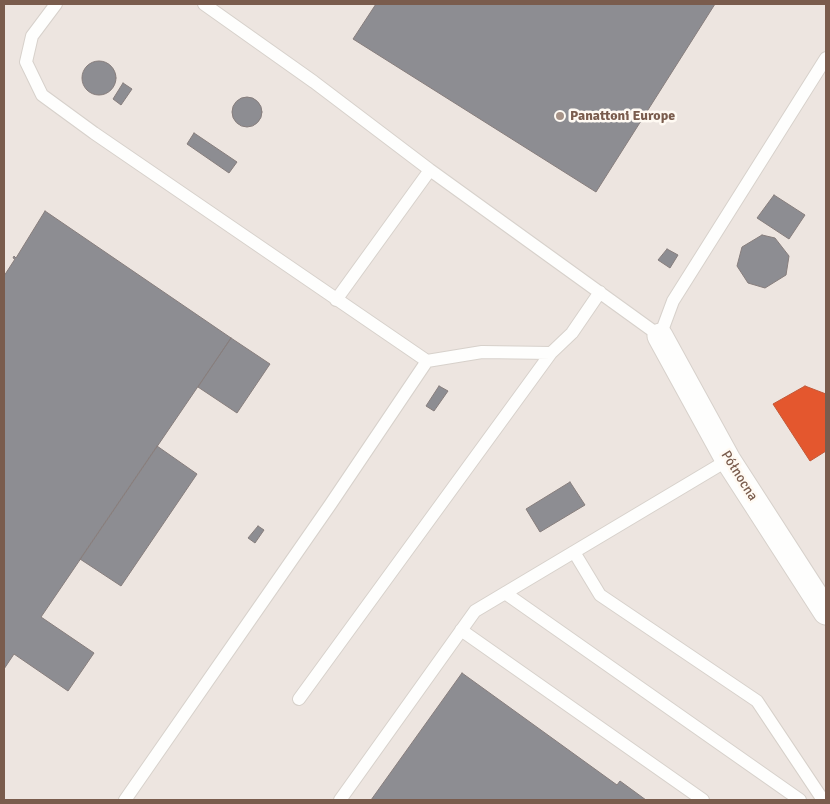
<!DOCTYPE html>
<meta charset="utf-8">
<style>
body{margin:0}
#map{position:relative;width:830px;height:804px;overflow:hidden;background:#f9f5f0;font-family:Signika,sans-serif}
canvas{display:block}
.frame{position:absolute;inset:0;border:5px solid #7a5c4d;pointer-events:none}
</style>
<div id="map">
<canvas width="830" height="804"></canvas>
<div class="frame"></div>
</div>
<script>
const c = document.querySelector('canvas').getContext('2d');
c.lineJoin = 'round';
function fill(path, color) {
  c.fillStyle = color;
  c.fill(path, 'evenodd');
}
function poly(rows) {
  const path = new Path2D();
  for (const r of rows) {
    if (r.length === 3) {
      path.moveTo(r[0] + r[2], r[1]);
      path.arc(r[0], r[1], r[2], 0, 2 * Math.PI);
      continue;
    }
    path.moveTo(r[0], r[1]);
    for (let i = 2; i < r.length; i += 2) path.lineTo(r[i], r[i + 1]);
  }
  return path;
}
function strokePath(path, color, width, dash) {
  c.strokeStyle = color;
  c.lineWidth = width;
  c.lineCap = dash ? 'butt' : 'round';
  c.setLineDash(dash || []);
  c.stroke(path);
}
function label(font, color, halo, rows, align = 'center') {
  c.font = font + ' Signika,sans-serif';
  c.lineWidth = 5;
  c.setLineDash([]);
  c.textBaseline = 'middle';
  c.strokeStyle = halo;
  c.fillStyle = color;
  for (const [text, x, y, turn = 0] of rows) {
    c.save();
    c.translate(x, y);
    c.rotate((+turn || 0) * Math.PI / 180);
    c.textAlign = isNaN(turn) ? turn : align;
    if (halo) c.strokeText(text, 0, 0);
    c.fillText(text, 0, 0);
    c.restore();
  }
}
fill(poly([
 [4,4,826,4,826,800,4,800]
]), '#ede5e0');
const shops = poly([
 [805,386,826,394,826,451,810,461,773,404,805,386]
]);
fill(shops, '#e4572e');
strokePath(shops, '#c45837', 1);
const industry = poly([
 [376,4,715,4,596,192,353,39,376,4],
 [99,78,17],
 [123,83,132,89,121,105,113,99,123,83],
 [247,112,15],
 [194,133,237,162,229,173,187,144,194,133],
 [774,195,805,215,789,239,757,218,774,195],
 [45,211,231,338,41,617,94,653,68,691,14,654,4,669,4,276,15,259,13,258,14,256,16,258,45,211],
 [762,235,775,238,789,256,786,275,765,288,748,283,737,266,742,247,762,235],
 [667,249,678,255,670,268,658,260,667,249],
 [231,338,270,364,237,413,198,387,231,338],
 [439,386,448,391,434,411,426,406,439,386],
 [157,446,197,474,121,586,80,559,157,446],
 [570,482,585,505,540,532,526,509,570,482],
 [258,526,264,530,255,543,248,538,258,526],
 [462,673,617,785,620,781,646,800,371,800,462,673]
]);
fill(industry, '#8d8d92');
strokePath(industry, '#877e7d', 1);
const lane = poly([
 [56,4,32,36,26,62,42,95,94,133,427,361,330,505,125,800],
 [204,4,314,82,430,170,660,336,673,301,826,58],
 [336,300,430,170],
 [427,361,482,352,551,353,572,333,600,292],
 [574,552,600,595,757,701,823,800],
 [505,593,800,800],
 [461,630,703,800],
 [299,699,551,353],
 [340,800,475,611,728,460]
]);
const street = poly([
 [660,336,728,460,826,612]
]);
strokePath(lane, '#d7d1cb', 14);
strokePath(street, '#d7d1cb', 27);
strokePath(lane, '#fefefd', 12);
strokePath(street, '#fefefd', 25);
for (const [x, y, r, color] of [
 [560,116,5,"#a69286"]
]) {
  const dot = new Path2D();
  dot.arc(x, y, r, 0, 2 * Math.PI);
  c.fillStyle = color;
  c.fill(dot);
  strokePath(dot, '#fffaf3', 2);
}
label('bold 14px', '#7a5c4d', '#fffaf3', [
 ["Panattoni Europe",570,116]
], 'left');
label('14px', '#7a5c4d', '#fffaf3', [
 ["Północna",739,476,58]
]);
</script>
